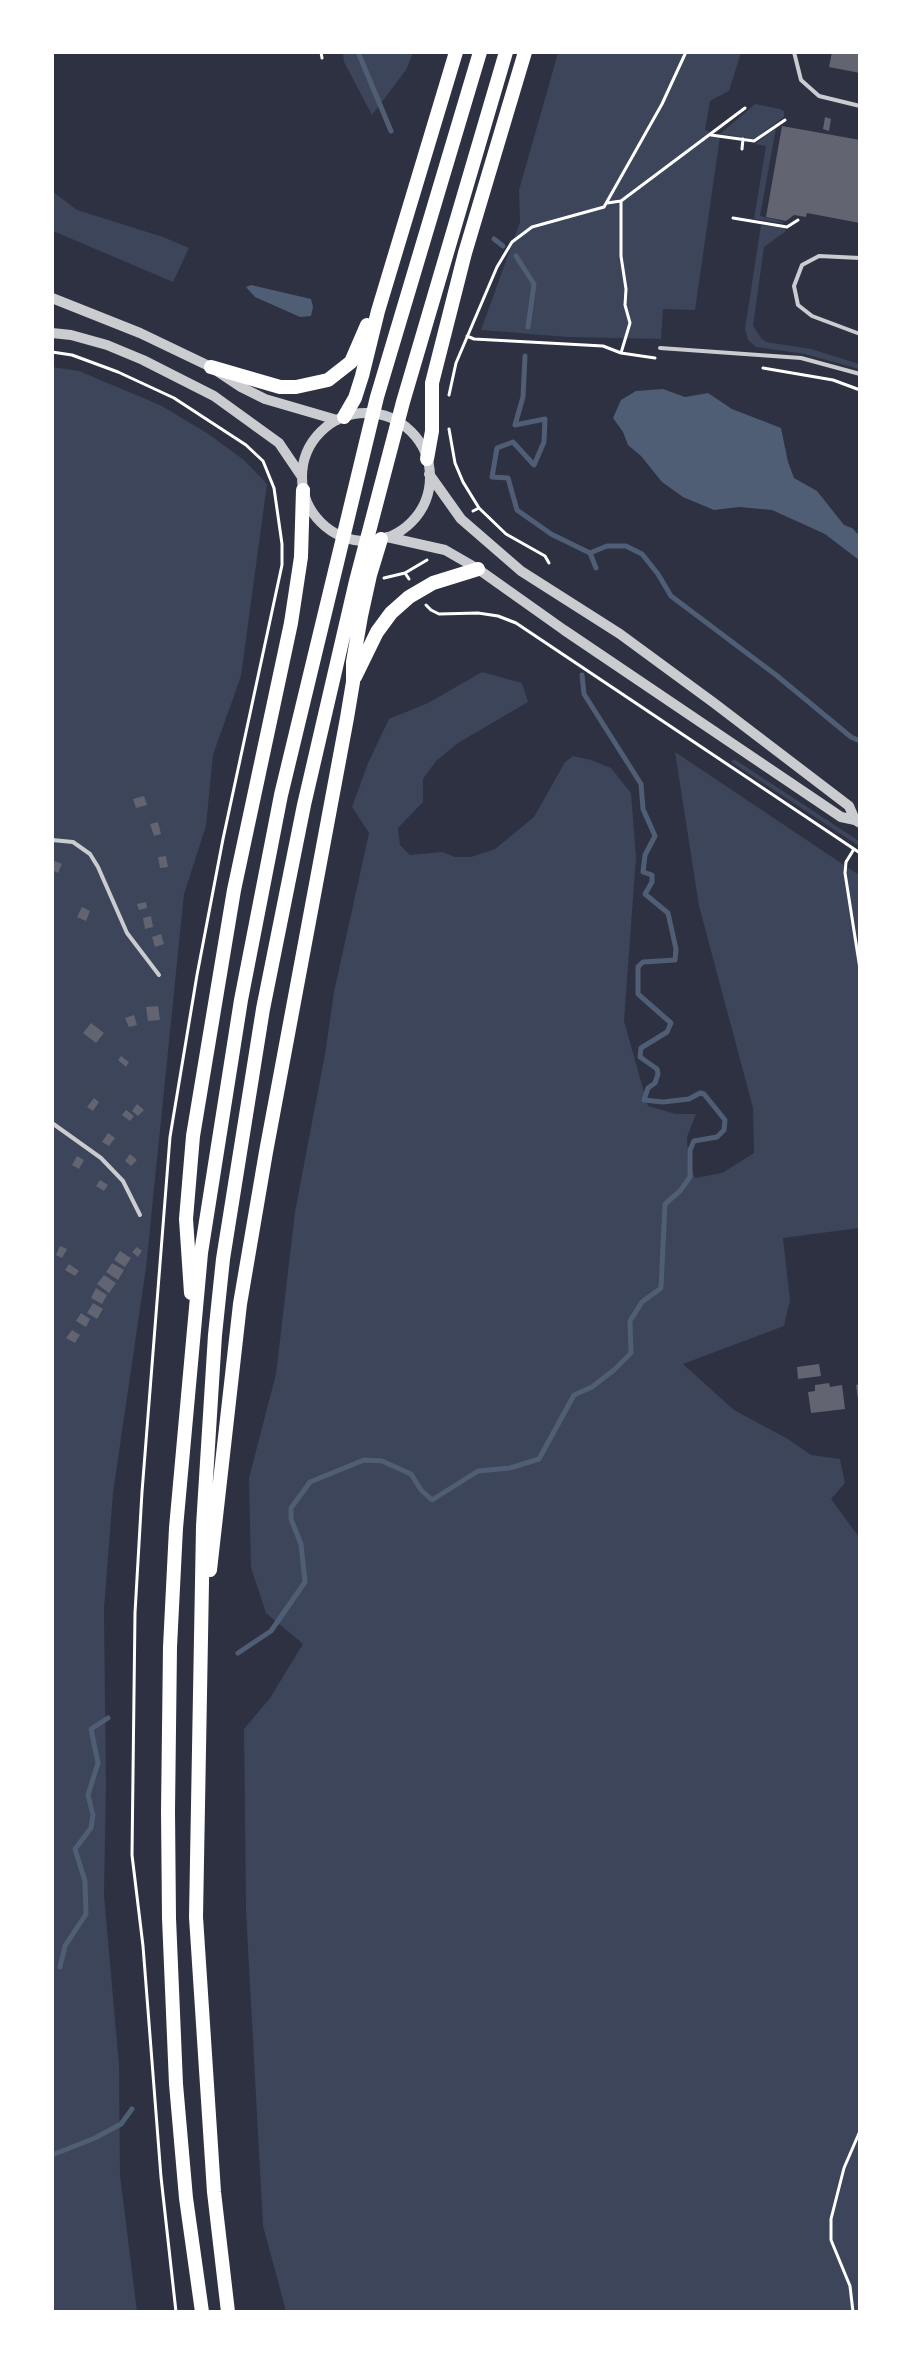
<!DOCTYPE html>
<style>
body{margin:0}
#map{position:relative;width:912px;height:2364px;overflow:hidden;background:#2d3142;font-family:"Source Sans 3",sans-serif}
canvas{display:block}
.frame{position:absolute;inset:0;border:54px solid #fff;pointer-events:none}
</style>
<div id="map">
<canvas width="912" height="2364"></canvas>
<div class="frame"></div>
</div>
<script>
const c = document.querySelector('canvas').getContext('2d');
c.lineJoin = 'round';
function fill(path, color) {
  c.fillStyle = color;
  c.fill(path, 'evenodd');
}
function poly(rows) {
  const path = new Path2D();
  for (const r of rows) {
    if (r.length === 3) {
      path.moveTo(r[0] + r[2], r[1]);
      path.arc(r[0], r[1], r[2], 0, 2 * Math.PI);
      continue;
    }
    path.moveTo(r[0], r[1]);
    for (let i = 2; i < r.length; i += 2) path.lineTo(r[i], r[i + 1]);
  }
  return path;
}
function strokePath(path, color, width, dash) {
  c.strokeStyle = color;
  c.lineWidth = width;
  c.lineCap = dash ? 'butt' : 'round';
  c.setLineDash(dash || []);
  c.stroke(path);
}
fill(poly([
 [343,53,343,52,413,53,406,70,372,115,344,62],
 [558,53,741,53,729,91,710,101,705,130,720,137,695,310,663,309,661,339,567,337,481,330,520,222,519,190],
 [755,104,780,109,784,111,784,117,754,139,720,134],
 [776,128,760,216,784,222,782,223,754,219,766,146,755,144],
 [52,191,77,210,163,237,189,248,173,282,53,231],
 [761,225,784,228,786,231,764,247,753,326,762,339,766,342,811,349,859,364,859,369,805,354,756,347,748,340,745,329],
 [52,367,79,371,160,405,207,433,244,460,267,484,241,676,213,755,206,826,184,894,146,1268,113,1493,104,1609,106,1786,104,1895,119,2065,120,2175,137,2312,52,2311],
 [482,672,522,683,528,702,458,743,436,761,423,779,423,802,398,828,400,845,410,855,442,852,455,857,471,857,495,849,534,817,565,762,573,756,591,760,611,768,631,793,636,857,624,1021,648,1106,676,1114,696,1114,687,1137,688,1160,695,1178,722,1173,754,1153,753,1108,699,906,675,752,859,875,859,1228,783,1238,790,1300,784,1326,683,1364,734,1410,788,1439,811,1455,840,1459,845,1483,831,1499,859,1537,859,2311,286,2311,263,2226,246,1911,244,1729,270,1698,303,1644,266,1613,251,1568,249,1478,276,1374,295,1212,325,1054,334,992,369,833,352,807,368,763,389,719,428,703],
 [734,759,859,841,859,846,731,762]
]), '#3c4559');
fill(poly([
 [251,285,311,299,313,307,311,316,300,317,255,297,246,287],
 [663,389,685,397,708,393,732,409,781,428,788,462,794,478,817,491,844,525,852,528,859,535,859,560,825,534,772,510,739,507,714,510,683,497,662,482,641,456,628,445,623,432,613,418,621,400,636,391]
]), '#4f5d75');
strokePath(poly([
 [358,52,391,131],
 [494,239,503,246],
 [516,256,534,284,528,327],
 [525,356,523,397,515,425,545,419,544,442,534,465,513,442,497,448,492,477,508,478,517,510,551,534,590,553,607,546,626,546,642,554,658,574,671,596,776,675,851,737,860,741],
 [590,553,596,568],
 [238,1653,271,1631,305,1582,301,1544,291,1519,291,1508,310,1482,364,1460,382,1461,411,1474,421,1490,432,1500,478,1471,510,1468,539,1459,574,1395,592,1387,614,1370,631,1353,630,1321,642,1302,661,1288,665,1204,680,1191,690,1177,690,1150,694,1141,717,1137,724,1130,725,1120,704,1094,700,1093,689,1099,663,1102,644,1100,648,1088,655,1083,658,1074,657,1069,640,1057,641,1048,667,1032,671,1023,638,994,638,967,643,962,675,960,676,949,668,913,645,894,652,882,652,875,643,872,645,855,655,836,643,809,641,784,584,694,582,675],
 [60,1967,65,1946,86,1914,85,1881,75,1849,91,1828,93,1815,88,1795,98,1763,91,1729,108,1718],
 [52,2155,95,2138,121,2124,132,2109]
]), '#4f5d75', 5);
fill(poly([
 [832,52,860,52,860,73,829,67],
 [825,117,831,119,829,131,823,129],
 [782,126,860,140,860,223,807,213,806,217,794,215,786,221,766,217],
 [144,796,147,805,136,808,133,799],
 [158,822,161,834,154,836,150,824],
 [166,856,168,867,160,868,158,857],
 [52,860,62,864,58,873,52,870],
 [146,902,147,908,139,910,137,904],
 [82,907,90,911,86,921,77,917],
 [151,916,153,927,145,929,143,918],
 [161,934,164,944,155,947,152,937],
 [158,1006,160,1020,148,1021,146,1007],
 [134,1015,137,1025,129,1027,125,1018],
 [91,1023,104,1033,96,1043,83,1033],
 [121,1056,129,1062,126,1067,118,1060],
 [94,1098,99,1102,93,1111,87,1107],
 [137,1104,144,1110,138,1116,132,1111],
 [126,1110,134,1116,130,1121,122,1115],
 [108,1133,115,1138,109,1146,102,1142],
 [130,1154,137,1160,131,1166,125,1161],
 [77,1156,84,1160,79,1169,72,1165],
 [100,1180,108,1185,104,1191,96,1186],
 [60,1246,67,1249,62,1258,56,1255],
 [137,1247,142,1251,138,1257,132,1252],
 [120,1251,131,1258,125,1267,114,1260],
 [112,1263,124,1270,118,1280,106,1272],
 [69,1264,79,1271,75,1276,65,1270],
 [104,1275,116,1283,109,1293,97,1284],
 [96,1288,107,1295,102,1304,91,1298],
 [93,1303,103,1309,97,1319,87,1313],
 [81,1313,90,1319,86,1327,76,1321],
 [72,1330,80,1335,75,1343,66,1338],
 [819,1364,821,1376,798,1379,797,1367],
 [829,1383,830,1387,842,1385,845,1409,811,1413,808,1392,815,1391,815,1385],
 [860,1384,860,1399,858,1399,856,1385]
]), '#626471');
strokePath(poly([
 [321,52,322,58],
 [711,135,754,141,785,120],
 [742,149,743,139],
 [607,203,621,201,745,108],
 [733,218,787,227,798,220],
 [467,336,474,339,603,346,621,353,655,358],
 [52,352,72,355,118,372,174,398,246,445,263,461,274,488,282,544,282,565,223,839,197,975,170,1137,142,1492,135,1613,132,1855,143,1946,161,2177,176,2312],
 [621,353,630,323,625,305,626,289,621,256,621,201],
 [763,368,833,380,860,390],
 [449,395,456,363,497,267,512,242,532,227,604,207,662,104,686,52],
 [449,429,455,463,463,482,479,508,473,511],
 [479,508,506,534,545,556,549,563],
 [405,573,427,560],
 [384,578,405,573,409,579],
 [426,605,431,610,439,614,478,613,498,616,516,623,860,853],
 [854,849,846,862,845,873,860,969],
 [853,2312,850,2286,831,2240,831,2219,844,2168,860,2131]
]), '#fff', 3);
strokePath(poly([
 [794,52,801,80,819,96,860,106],
 [860,258,819,256,802,265,794,286,798,305,812,316,860,334],
 [660,348,801,358,860,374],
 [52,840,73,842,90,854,98,867,127,933,159,975],
 [52,1123,101,1158,123,1181,140,1215]
]), '#caccd0', 4);
strokePath(poly([
 [52,298,140,333,211,367,241,387,265,399,337,420],
 [52,333,71,335,107,345,143,360,214,396,279,443,302,477],
 [366,477,64],
 [429,474,461,519,521,571,620,634,714,703,849,806,855,820],
 [387,537,445,550,478,569,564,630,841,817,855,820,860,823]
]), '#caccd0', 10);
strokePath(poly([
 [211,367,280,387,296,387,328,380,351,362,367,325],
 [344,417,355,398,362,376,378,311,456,52],
 [427,459,432,431,432,383,465,253,525,52],
 [355,677,377,632,391,613,409,597,433,583,478,569],
 [191,1293,186,1219,193,1136,234,890,291,623,301,557,303,490],
 [210,1570,240,1304,266,1152,347,718,353,682,353,662,361,616,370,575,381,539],
 [202,2312,186,2198,176,2084,169,1918,168,1811,170,1647,176,1528,201,1253,241,1000,281,795,377,397,480,52],
 [228,2312,214,2192,196,1917,203,1526,215,1335,223,1259,263,1009,304,805,356,581,403,402,506,52]
]), '#fff', 14);
</script>
